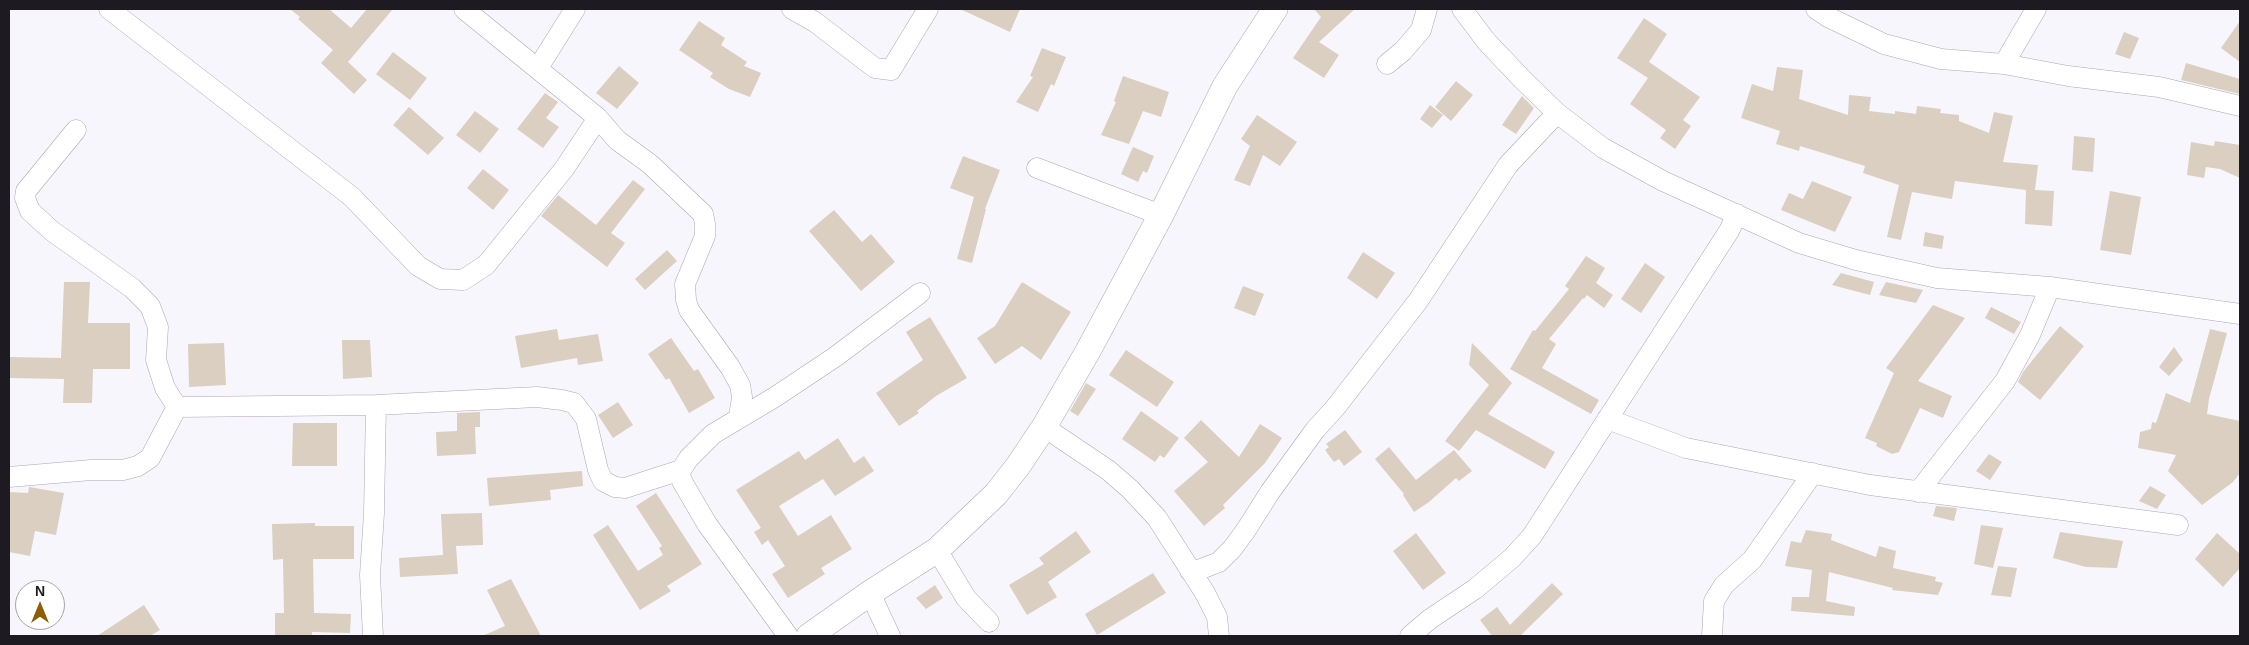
<!DOCTYPE html>
<style>
body{margin:0}
#map{position:relative;width:2249px;height:645px;overflow:hidden;background:#f8f6fd;font-family:Arial,sans-serif}
canvas{display:block}
.frame{position:absolute;inset:0;border:10px solid #1d1b21;pointer-events:none}
.north{position:absolute;left:15px;top:580px;width:50px;height:50px;box-sizing:border-box;background:#fff;border:1px solid #a5a4a6;border-radius:50%;rotate:0deg;font-size:14px;font-weight:700;line-height:20px;text-align:center;color:#1d1b21}
.north::after{content:'';display:block;margin:auto;width:18px;height:22px;background:#8c5f05;clip-path:polygon(50% 0,100% 100%,50% 72%,0 100%)}
</style>
<div id="map">
<canvas width="2249" height="645"></canvas>
<div class="frame"></div>
<div class="north">N</div>
</div>
<script>
const c = document.querySelector('canvas').getContext('2d');
c.lineJoin = 'round';
function fill(path, color) {
  c.fillStyle = color;
  c.fill(path, 'evenodd');
}
function poly(rows) {
  const path = new Path2D();
  for (const r of rows) {
    path.moveTo(r[0], r[1]);
    for (let i = 2; i < r.length; i += 2) path.lineTo(r[i], r[i + 1]);
  }
  return path;
}
function strokePath(path, color, width, dash) {
  c.strokeStyle = color;
  c.lineWidth = width;
  c.lineCap = dash ? 'butt' : 'round';
  c.setLineDash(dash || []);
  c.stroke(path);
}
fill(poly([
 [290,9,329,9,351,28,367,9,393,9,348,62,367,80,354,94,321,63,333,50,298,19,300,17],
 [960,9,1020,9,1010,32],
 [1314,9,1355,9,1319,42,1339,55,1324,78,1293,58,1321,17],
 [1644,18,1667,34,1649,62,1700,97,1683,120,1691,126,1675,149,1660,138,1666,130,1630,104,1648,78,1617,58],
 [699,21,725,38,721,45,747,62,744,66,761,73,750,97,729,89,710,77,713,73,679,50],
 [2240,21,2240,62,2221,48],
 [2124,32,2139,38,2130,59,2115,54],
 [1042,48,1066,57,1054,86,1051,84,1038,112,1016,102,1033,77,1030,76],
 [393,52,427,78,410,100,376,74],
 [2186,63,2240,79,2240,94,2181,80],
 [619,66,639,83,617,109,596,93],
 [1777,67,1803,70,1799,99,1848,115,1849,95,1871,97,1869,111,1895,114,1895,111,1916,114,1917,106,1941,109,1940,113,1959,115,1959,121,1989,133,1994,112,2013,116,2003,162,2038,165,2035,190,2054,191,2052,226,2025,224,2026,190,1955,181,1952,199,1912,192,1901,240,1887,237,1899,185,1863,173,1865,166,1800,146,1799,151,1776,144,1780,131,1741,118,1752,84,1773,91],
 [1123,76,1169,92,1161,117,1143,111,1129,144,1101,135,1116,102,1114,101],
 [1456,81,1473,95,1451,121,1435,107],
 [545,93,558,102,546,118,559,127,543,148,517,129],
 [1522,96,1534,108,1516,134,1502,125],
 [1430,105,1443,115,1432,128,1420,119],
 [409,107,444,138,428,155,393,125],
 [475,111,499,129,480,153,456,135],
 [1257,115,1297,142,1280,166,1263,155,1250,186,1234,180,1250,146,1241,139],
 [2074,136,2095,138,2093,172,2072,170],
 [2215,141,2240,145,2240,178,2220,169,2206,167,2204,178,2187,175,2191,142,2214,146],
 [1133,147,1154,156,1147,173,1143,171,1138,182,1121,174],
 [963,156,1000,170,985,209,986,209,972,263,957,259,974,197,950,188],
 [483,169,509,190,493,210,467,188],
 [633,180,645,189,611,233,625,243,607,267,541,216,558,195,596,225],
 [1812,181,1852,197,1835,232,1781,210,1789,193,1803,199],
 [2110,191,2141,197,2131,255,2100,250],
 [834,210,862,242,871,234,895,262,861,291,809,231],
 [1925,232,1944,236,1942,249,1923,246],
 [667,250,677,261,645,290,635,279],
 [1363,252,1395,273,1377,299,1347,278],
 [1586,256,1605,268,1596,283,1613,295,1604,308,1587,295,1584,299,1583,298,1549,339,1556,344,1542,368,1599,400,1591,414,1510,369,1533,330,1535,331,1569,289,1565,286],
 [1645,263,1665,277,1641,313,1621,299],
 [1841,273,1874,282,1870,295,1832,285],
 [64,282,90,282,88,323,130,323,130,369,93,369,92,403,63,403,64,379,9,378,9,357,61,358],
 [1022,282,1071,312,1041,360,1022,346,995,364,977,338,995,326],
 [1886,282,1923,290,1916,303,1879,295],
 [1243,286,1264,294,1255,316,1234,308],
 [1933,305,1965,318,1918,381,1952,396,1943,418,1920,408,1899,452,1892,454,1876,446,1877,443,1865,438,1894,373,1886,368],
 [1991,307,2021,322,2014,334,1985,318],
 [930,317,967,378,936,396,917,411,919,413,899,426,876,393,923,360,906,332],
 [2060,326,2084,346,2040,400,2018,382,2023,372],
 [557,329,559,340,598,334,603,361,578,365,577,358,521,368,515,336],
 [2210,329,2227,333,2209,399,2207,414,2240,421,2240,473,2233,482,2202,505,2168,471,2176,455,2138,448,2140,432,2151,429,2152,422,2156,423,2166,393,2190,403],
 [671,338,694,371,698,369,715,398,689,413,669,378,666,380,648,354],
 [342,340,370,340,372,377,343,379],
 [224,343,226,385,189,387,188,344],
 [1472,343,1512,383,1488,414,1555,452,1545,469,1476,430,1459,451,1445,441,1489,385,1469,365],
 [2174,347,2183,360,2169,376,2159,367],
 [1126,350,1174,382,1157,407,1109,375],
 [1086,383,1096,389,1078,416,1070,411],
 [618,402,633,425,613,438,598,415],
 [1141,411,1179,438,1164,458,1160,455,1155,462,1122,439],
 [480,412,480,427,475,427,476,454,437,456,436,432,457,431,457,413],
 [1201,420,1239,457,1260,424,1282,438,1265,463,1223,505,1225,508,1204,526,1174,491,1208,462,1184,438],
 [293,423,337,423,337,466,292,466],
 [1345,430,1362,452,1344,466,1339,459,1334,462,1325,450,1329,447,1326,444],
 [838,438,854,463,864,456,874,471,835,496,823,479,779,506,798,536,831,515,852,549,821,568,825,574,788,598,772,574,785,566,768,540,762,545,754,532,761,528,736,490,799,451,805,460],
 [1389,447,1416,480,1454,450,1472,471,1459,481,1456,478,1429,502,1414,512,1403,495,1404,494,1375,459],
 [1989,454,2002,462,1990,480,1976,471],
 [582,471,583,486,550,490,551,500,489,506,487,478],
 [2150,486,2166,495,2157,509,2139,501],
 [29,487,64,493,56,535,35,531,30,556,9,552,9,492,28,493],
 [656,493,702,564,667,586,671,591,640,610,593,535,608,525,638,571,663,555,659,548,662,546,636,506],
 [1936,506,1957,508,1954,521,1933,516],
 [482,513,483,545,456,546,458,574,400,577,399,558,443,555,441,514],
 [315,523,315,526,354,526,354,559,313,559,314,613,351,614,350,633,312,632,312,636,275,635,275,613,284,613,283,559,273,560,272,524],
 [1981,525,2003,528,1993,568,1974,564],
 [1806,530,1832,534,1831,540,1876,557,1879,546,1896,551,1893,568,1936,577,1935,581,1943,583,1938,595,1892,590,1893,588,1829,572,1826,601,1855,607,1854,616,1791,611,1792,597,1809,597,1812,570,1785,566,1791,541,1801,543],
 [1076,531,1091,552,1048,582,1057,597,1027,615,1009,585,1044,564,1039,558],
 [2060,532,2123,541,2117,568,2086,567,2053,558],
 [1416,533,1446,573,1423,590,1393,551],
 [2217,533,2240,554,2240,568,2223,587,2195,559],
 [1998,566,2017,568,2011,597,1991,595],
 [1153,573,1166,593,1097,635,1085,614],
 [511,579,541,636,482,636,505,626,487,590],
 [1552,583,1563,594,1520,636,1492,636,1480,620,1497,607,1510,625],
 [935,585,943,598,926,609,916,598],
 [144,605,160,630,150,636,97,636]
]), '#dacfc0');
const minor = poly([
 [109,9,352,197,418,266,440,279,463,280,486,265,564,169,598,118,464,9],
 [792,9,815,22,875,68,891,70,928,9],
 [1462,9,1486,41,1522,79,1557,113,1603,148,1663,181,1799,243,1856,260,1937,278,2050,287,2240,314],
 [1816,9,1828,17,1884,44,1941,59,2004,64,2068,76,2159,87,2240,106],
 [1387,64,1403,51,1421,30,1427,9],
 [2004,64,2036,9],
 [538,68,575,9],
 [598,118,617,140,650,164,703,214,705,224,705,236,685,284,686,300,689,310,730,367,740,385,742,397,739,417],
 [76,130,26,191,25,198,30,211,52,231,132,288,150,306,158,327,156,360,165,388,177,407],
 [1037,168,1161,215],
 [177,407,376,405,537,397,562,400,574,403,586,419,598,470,603,481,615,487,625,488,681,470],
 [1607,419,1686,448,1870,485,2178,525],
 [1044,427,1108,470,1130,489,1157,518,1205,593,1217,617,1219,636],
 [9,477,91,470,123,470,138,466,150,458,177,407],
 [1918,492,2005,381,2030,335,2050,287],
 [937,550,966,598,989,622],
 [1190,571,1201,569,1219,562,1232,549,1246,530,1270,492,1315,430,1335,408,1418,301,1508,165,1557,113],
 [870,593,890,636],
 [373,636,370,575,374,513,376,405],
 [788,636,707,524,683,483,680,476,681,470,689,458,713,434,775,397,835,357,920,293],
 [1410,636,1430,619,1475,589,1512,558,1532,536,1729,231,1737,214],
 [1712,636,1714,601,1724,585,1752,560,1813,473]
]);
const tertiary = poly([
 [809,636,870,593,937,550,996,494,1018,466,1044,427,1088,351,1161,215,1225,86,1275,9]
]);
strokePath(minor, '#aba5b6', 21);
strokePath(tertiary, '#aba5b6', 26);
strokePath(minor, '#fff', 20);
strokePath(tertiary, '#fff', 25);
</script>
